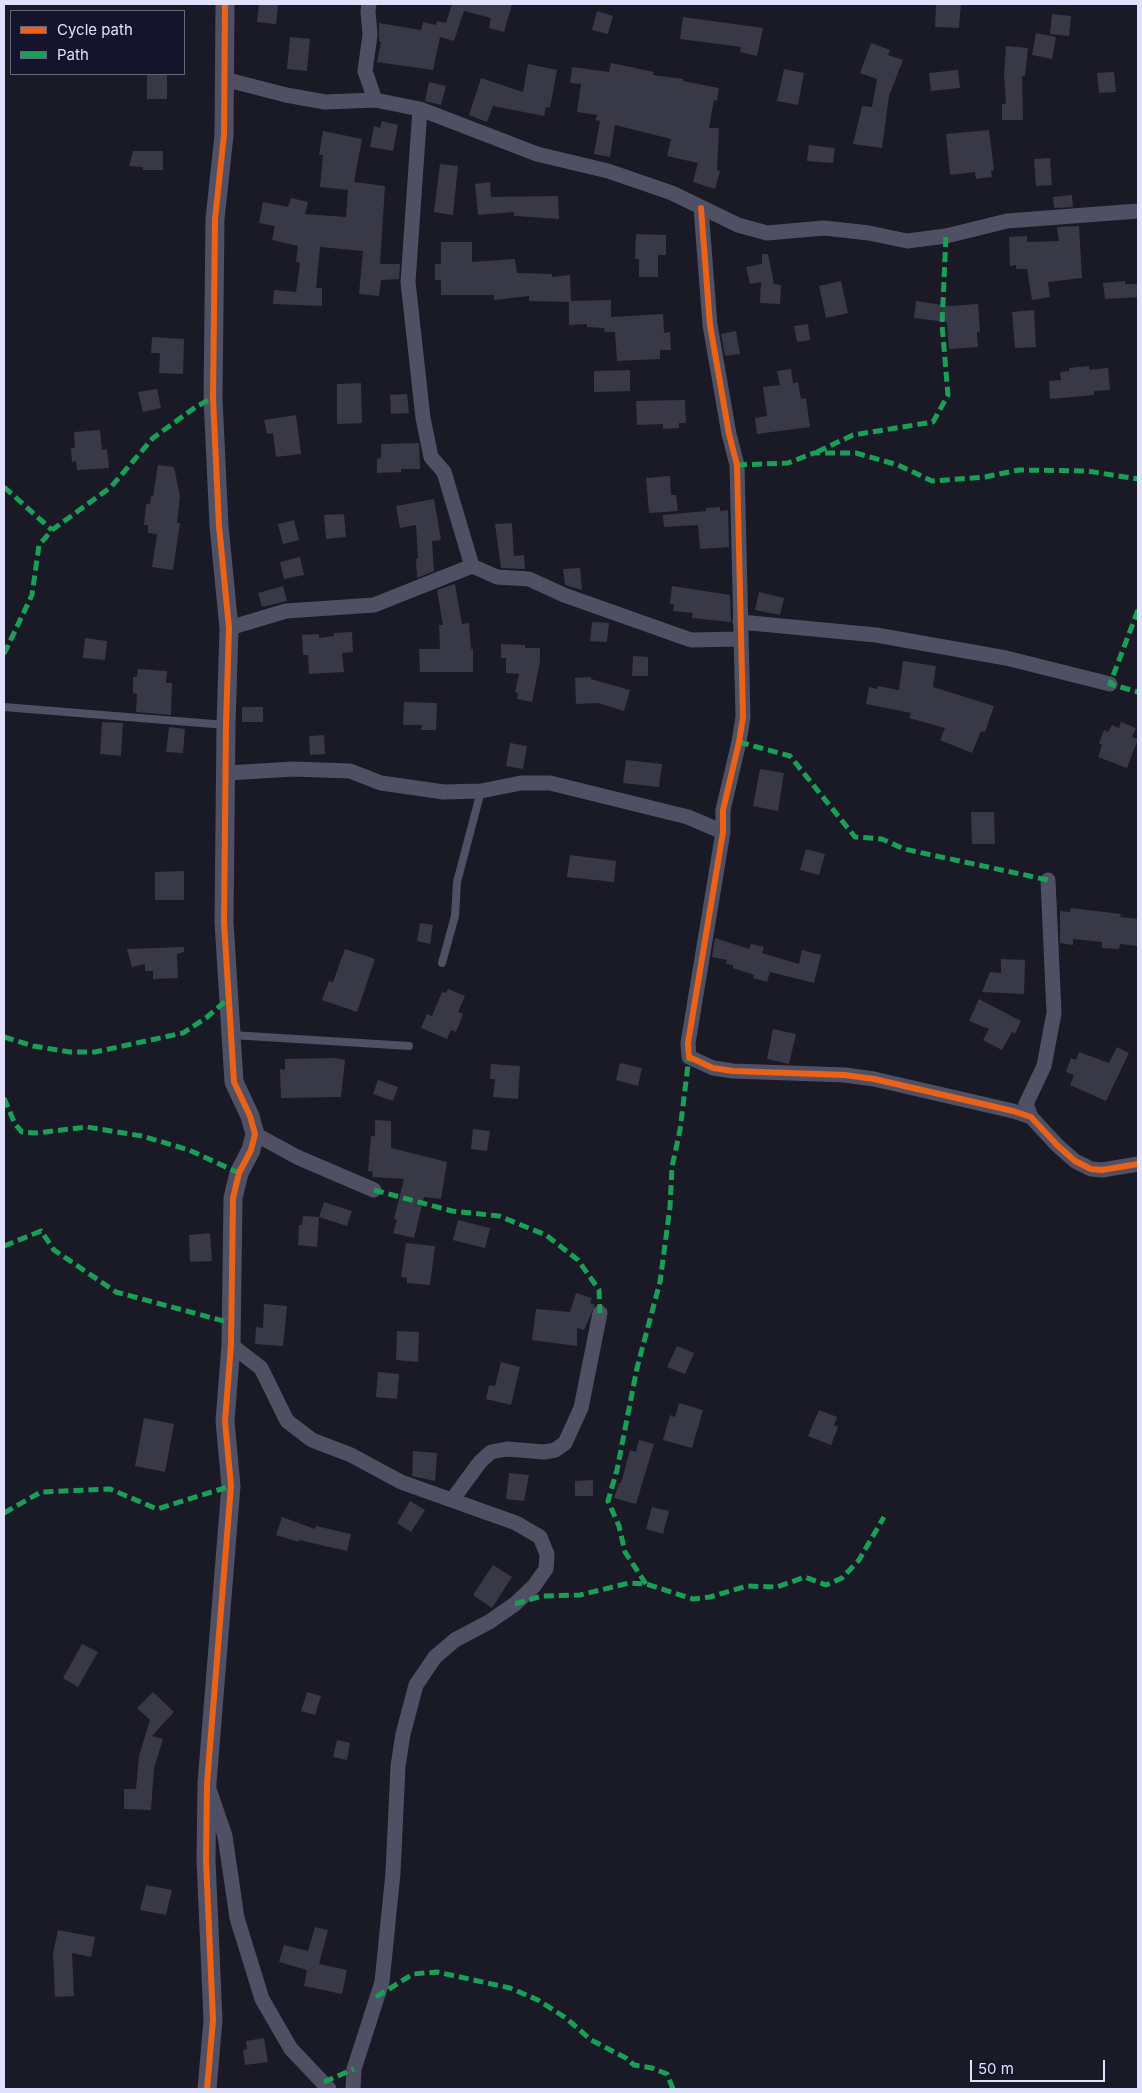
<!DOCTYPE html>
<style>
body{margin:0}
#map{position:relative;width:1142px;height:2093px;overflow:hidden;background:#1a1926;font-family:Inter,sans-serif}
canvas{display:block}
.frame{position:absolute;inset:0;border:5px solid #e1e0fd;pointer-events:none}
.legend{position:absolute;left:10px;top:10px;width:175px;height:65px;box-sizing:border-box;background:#15142b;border:1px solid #67667f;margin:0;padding:6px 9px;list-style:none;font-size:15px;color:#e1e0fd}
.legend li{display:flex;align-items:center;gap:10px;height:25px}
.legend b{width:25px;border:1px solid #67667f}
.scale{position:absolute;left:970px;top:2060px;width:135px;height:22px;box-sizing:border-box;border:2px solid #e1e0fd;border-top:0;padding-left:6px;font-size:15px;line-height:18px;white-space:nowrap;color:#e1e0fd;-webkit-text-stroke:4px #15142b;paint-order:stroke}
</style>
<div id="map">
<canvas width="1142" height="2093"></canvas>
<div class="frame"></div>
<ul class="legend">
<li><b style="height:6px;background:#ea6118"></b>Cycle path</li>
<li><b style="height:6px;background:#1a9f57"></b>Path</li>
</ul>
<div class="scale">50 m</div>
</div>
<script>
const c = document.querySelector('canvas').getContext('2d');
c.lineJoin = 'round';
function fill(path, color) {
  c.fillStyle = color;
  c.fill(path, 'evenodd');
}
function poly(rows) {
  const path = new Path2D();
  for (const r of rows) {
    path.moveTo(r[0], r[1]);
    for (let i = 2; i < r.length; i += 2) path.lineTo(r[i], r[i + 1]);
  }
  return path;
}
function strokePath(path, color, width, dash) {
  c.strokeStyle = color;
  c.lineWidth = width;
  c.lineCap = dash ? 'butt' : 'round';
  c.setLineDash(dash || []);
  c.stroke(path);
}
fill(poly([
 [259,4,278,4,276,24,257,22],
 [452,4,512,4,504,32,489,28,491,18,464,11,454,41,440,37,433,70,377,62,381,42,379,41,379,23,421,30,423,22,436,25,437,21,446,23],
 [936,4,961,4,959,28,935,27],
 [597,11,613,16,608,34,592,30],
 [1052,14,1071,16,1069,36,1050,34],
 [683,17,763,28,757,56,740,52,741,47,680,39],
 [1036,33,1056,37,1052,59,1032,55],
 [290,37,310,39,307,71,287,69],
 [871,43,890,50,888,55,903,60,889,96,882,148,853,144,862,106,872,107,877,79,860,73],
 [1006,46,1028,48,1025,76,1022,76,1023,120,1002,120,1002,104,1006,104,1004,74],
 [611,63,654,72,653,75,683,79,683,81,719,88,717,101,714,100,709,128,719,128,717,170,720,171,715,189,693,182,698,163,667,156,671,139,615,125,610,157,594,154,600,121,596,120,597,115,577,112,581,84,570,83,572,67,609,72],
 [528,64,557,70,550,108,546,107,544,116,493,106,487,122,469,115,481,78,523,92],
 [784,69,804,73,798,105,777,101],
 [958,70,960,88,931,91,929,73],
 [1114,72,1116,92,1099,93,1097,73],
 [147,74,167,74,167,99,147,99],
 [429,82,446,86,441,105,425,101],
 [382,121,398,125,393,151,370,147,374,126,380,128],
 [989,130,994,170,991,171,992,177,976,179,975,172,950,175,946,134],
 [323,131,362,139,354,182,385,186,380,264,400,264,399,279,381,280,379,296,359,294,363,251,320,247,316,288,322,288,322,306,273,304,274,290,296,292,300,263,296,262,298,246,272,240,275,226,259,223,263,202,288,207,291,198,308,202,305,214,346,217,348,190,320,187,323,155,319,155],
 [809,145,835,148,833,163,807,161],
 [133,151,163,151,163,170,143,170,143,167,129,166],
 [1050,158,1052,185,1036,186,1034,159],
 [440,164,458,166,453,215,434,212],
 [490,182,491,197,558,196,559,219,514,216,514,212,478,215,475,184],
 [1072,195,1073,207,1054,208,1053,197],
 [1079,226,1082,278,1048,282,1050,297,1032,300,1027,269,1016,269,1016,265,1010,266,1009,237,1027,236,1027,242,1059,241,1057,227],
 [636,234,666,235,666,255,658,255,658,277,639,277,639,259,635,259],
 [441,242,472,242,472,262,515,259,517,273,552,274,552,277,570,275,571,301,611,300,611,317,663,314,664,333,670,332,671,350,660,350,660,359,617,361,615,332,605,332,604,328,587,327,587,324,569,325,569,302,529,301,529,296,494,300,494,295,441,295,441,280,435,280,435,264,441,264],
 [762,254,768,254,774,284,781,285,780,304,760,303,761,282,750,284,746,267,762,264],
 [841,281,848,313,826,318,819,286],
 [1125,281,1125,284,1138,284,1138,297,1105,299,1103,283],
 [916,301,949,306,978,304,980,332,977,332,978,347,949,349,947,322,914,318],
 [1034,310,1036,347,1015,348,1012,312],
 [808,324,810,340,797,342,794,326],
 [736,331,740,354,725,356,721,334],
 [152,337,184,339,183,374,159,373,160,353,151,353],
 [1089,366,1089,370,1108,368,1110,390,1094,391,1094,395,1050,399,1049,381,1061,380,1060,372,1069,371,1069,368],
 [791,369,793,383,798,382,801,399,806,398,810,427,757,434,755,418,767,416,763,387,780,385,777,371],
 [630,370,630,391,594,392,594,371],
 [361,383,362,423,337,424,337,384],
 [157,389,161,408,143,412,138,392],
 [407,394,409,413,391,414,390,395],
 [685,400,686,423,679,423,679,428,663,429,663,424,637,425,636,401],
 [296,415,301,454,276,457,273,433,267,434,264,420],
 [100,430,102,450,107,449,109,468,77,470,76,461,72,462,71,448,75,448,74,432],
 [419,443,420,469,401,469,401,472,377,473,377,459,381,458,381,444],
 [158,465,174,467,180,496,177,523,180,523,173,570,152,567,157,534,148,533,148,525,144,525,146,504,150,504,151,496,153,496],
 [670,476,671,495,676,495,678,511,649,513,646,478],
 [434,499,441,540,432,541,434,571,417,578,416,559,418,559,416,525,400,528,396,506],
 [720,507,720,511,728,510,729,547,700,549,698,525,664,527,663,515,706,511,706,508],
 [344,514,346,537,326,539,324,515],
 [294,520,299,540,283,544,278,524],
 [512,523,514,556,524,555,525,569,501,568,495,524],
 [300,557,304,575,284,579,280,562],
 [580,568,582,590,565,585,563,569],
 [455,584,462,624,469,623,471,649,473,649,473,672,420,672,419,649,440,649,439,625,443,625,437,590],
 [283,586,287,601,262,607,258,593],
 [672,586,730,595,731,622,692,618,693,613,673,611,674,604,670,604],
 [759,592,784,598,780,615,755,610],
 [592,622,609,623,607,642,590,641],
 [352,632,353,652,342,653,344,672,309,674,308,655,303,655,302,635,319,634,319,638,334,636,334,633],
 [85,638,107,641,105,660,83,658],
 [501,644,525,645,525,648,540,648,540,661,532,702,517,699,518,693,515,692,519,674,506,673,506,658,501,658],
 [633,656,648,657,648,676,632,676],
 [903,661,936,666,933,687,994,706,985,732,981,731,972,753,940,740,945,728,909,718,911,713,866,704,869,687,877,689,878,686,899,690],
 [138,669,167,671,166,683,172,683,171,715,136,712,137,694,133,693,133,677,137,677],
 [591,677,591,679,630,690,624,711,598,703,576,704,575,678],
 [404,702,437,703,436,730,421,730,422,725,403,725],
 [242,707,263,707,263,722,242,722],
 [102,722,123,723,121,756,100,754],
 [1121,722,1136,728,1132,737,1138,739,1127,768,1098,757,1102,745,1099,743,1104,730,1108,732,1112,725,1119,728],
 [169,727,185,729,183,753,166,752],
 [324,735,325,754,310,755,309,736],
 [510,743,527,746,523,769,506,766],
 [626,760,662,764,659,787,623,783],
 [760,769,784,773,778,811,753,806],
 [971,812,994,812,995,844,972,844],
 [806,849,825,854,819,875,800,870],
 [570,855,616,861,614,882,567,877],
 [184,871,184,900,155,900,155,872],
 [1071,908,1121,914,1120,917,1138,919,1138,946,1120,944,1119,949,1102,948,1102,942,1073,939,1073,945,1060,943,1060,911,1070,912],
 [420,923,433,925,430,944,417,941],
 [715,938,749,949,751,944,764,947,762,953,799,964,802,950,821,955,814,983,770,972,767,982,753,978,754,975,733,968,733,965,726,964,727,960,712,957],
 [184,947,184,952,177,954,178,978,153,979,153,971,145,971,145,964,132,967,127,949],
 [345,949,375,959,357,1012,322,1000,329,981,333,982],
 [1001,959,1025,960,1024,994,982,992,990,972,1001,973],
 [448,989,465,996,458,1012,463,1014,456,1032,451,1030,447,1039,421,1028,427,1014,432,1016,442,992,446,993],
 [979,999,1021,1021,1015,1034,1012,1032,1002,1050,983,1040,989,1029,969,1021],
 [773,1029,796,1034,789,1064,767,1059],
 [1117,1047,1129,1053,1106,1101,1070,1085,1074,1075,1066,1072,1071,1058,1076,1060,1079,1052,1109,1063],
 [335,1058,345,1060,341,1097,281,1098,280,1069,285,1070,285,1059],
 [620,1063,642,1068,638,1086,616,1080],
 [491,1064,520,1066,518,1099,493,1097,495,1079,490,1079],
 [378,1080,398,1087,393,1101,373,1094],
 [375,1120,391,1121,391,1148,447,1162,441,1199,424,1197,414,1238,393,1233,397,1220,394,1219,404,1179,372,1177,373,1172,368,1171,371,1136,375,1136],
 [473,1129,490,1131,487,1151,471,1149],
 [324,1202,352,1211,347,1226,319,1217],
 [303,1216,319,1217,317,1247,298,1245,299,1225,302,1225],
 [458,1220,490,1228,485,1248,453,1240],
 [210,1233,212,1261,190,1262,189,1235],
 [406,1243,435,1246,430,1285,407,1283,407,1278,401,1277],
 [576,1293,592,1298,590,1303,595,1305,584,1330,577,1328,577,1346,532,1340,536,1309,570,1312],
 [264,1304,287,1306,283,1346,255,1344,256,1327,263,1328],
 [397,1331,419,1332,418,1362,396,1360],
 [677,1346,694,1353,685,1374,667,1367],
 [501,1362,520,1367,511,1405,486,1399,489,1385,495,1386],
 [378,1372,399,1374,397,1399,376,1397],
 [679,1403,703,1410,692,1448,663,1440,670,1415,675,1417],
 [819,1410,837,1417,834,1425,838,1427,831,1445,808,1436],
 [144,1418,174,1424,165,1472,135,1466],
 [639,1440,654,1444,636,1504,614,1498,619,1483,621,1483,630,1450,636,1452],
 [413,1451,437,1453,435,1481,412,1476],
 [509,1473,529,1475,524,1501,506,1499],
 [593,1480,593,1496,575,1496,575,1481],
 [410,1501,425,1510,411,1532,397,1523],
 [652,1507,669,1511,663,1534,646,1529],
 [282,1517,315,1529,316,1526,351,1534,347,1551,299,1540,299,1542,276,1535],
 [493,1565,512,1577,492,1608,473,1595],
 [82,1644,98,1652,78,1687,63,1678],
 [153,1692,174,1712,152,1736,163,1739,154,1768,151,1810,124,1809,124,1789,136,1789,139,1756,150,1720,137,1708],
 [307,1692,321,1696,315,1715,301,1711],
 [337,1740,350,1743,347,1760,333,1757],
 [146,1885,172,1890,166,1915,140,1910],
 [315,1927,328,1930,319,1964,347,1970,342,1994,304,1986,307,1970,279,1962,284,1945,308,1951],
 [58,1930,95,1937,91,1957,72,1953,74,1996,55,1997,53,1953],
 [264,2038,268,2062,245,2065,243,2050,247,2049,246,2041]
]), '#393847');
strokePath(poly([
 [4,707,226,725],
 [442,963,455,916,457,882,481,791],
 [232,1035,409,1046]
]), '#505065', 8);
strokePath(poly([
 [369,4,368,11,370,35,365,71,375,100],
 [224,79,286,95,325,102,375,100,420,109,537,154,608,171,672,193,738,225,767,233,824,228,869,233,907,241,946,236,1007,221,1138,211],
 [420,109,408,282,423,418,431,457,444,472,472,566,497,577,529,579,564,595,691,640,740,639],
 [701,208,710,325,729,434,737,465,743,717,739,742,723,810,723,832,688,1043,689,1057,713,1068,733,1071,845,1075,874,1079,1013,1111,1031,1117,1057,1145,1075,1161,1091,1169,1102,1170,1138,1164],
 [740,622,876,635,1006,658,1110,684],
 [229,628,286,611,374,605,472,566],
 [227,773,293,769,350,771,381,783,444,792,481,791,521,783,550,783,688,817,723,832],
 [1031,1117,1026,1104,1044,1066,1054,1013,1048,880],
 [255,1134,297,1157,374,1190],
 [231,1345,261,1368,287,1421,312,1440,351,1455,401,1482,516,1523,540,1537,547,1554,546,1569,534,1586,515,1604,489,1622,455,1640,435,1657,416,1685,403,1734,398,1766,393,1873,382,1982,354,2069,353,2089],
 [452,1500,480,1462,491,1452,507,1449,544,1452,555,1450,565,1443,581,1408,600,1313],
 [210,1792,225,1836,237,1918,262,1999,291,2049,329,2089]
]), '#505065', 15);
strokePath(poly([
 [207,2089,213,2020,206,1860,207,1783,231,1486,225,1421,231,1345,233,1198,239,1173,251,1150,255,1134,250,1116,234,1082,224,922,226,725,229,628,219,526,213,398,215,219,224,135,225,4]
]), '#505065', 19);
strokePath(poly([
 [817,452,853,435,933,422,948,395,942,324,946,236],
 [737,465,788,463,814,453,856,453,898,465,932,481,985,477,1019,470,1087,471,1138,479],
 [4,487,52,530],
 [1138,610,1110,684,1138,692],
 [4,654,32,595,39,545,52,530,111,487,153,438,197,406,213,398],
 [739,742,790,756,855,837,882,839,904,849,1048,880],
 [4,1037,33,1046,70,1052,95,1052,183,1033,206,1018,228,999],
 [4,1098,15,1124,22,1132,36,1133,87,1127,142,1136,189,1150,239,1173],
 [374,1190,452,1211,499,1216,546,1235,578,1260,599,1290,600,1313],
 [4,1246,41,1231,54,1250,116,1292,231,1323],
 [4,1513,41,1492,110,1489,157,1509,231,1486],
 [646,1584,625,1552,619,1526,608,1501,617,1470,637,1368,660,1282,670,1207,672,1167,680,1130,689,1057],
 [515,1604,542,1596,580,1595,629,1583,646,1584,693,1599,710,1597,747,1586,777,1587,805,1577,826,1585,842,1578,859,1560,884,1517],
 [376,1997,413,1974,437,1972,510,1988,538,2000,566,2018,591,2040,626,2058,634,2065,652,2068,667,2074,673,2089],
 [324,2082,354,2069]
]), '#1a9f57', 5, [10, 5]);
strokePath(poly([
 [701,208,710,325,729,434,737,465,743,717,739,742,723,810,723,832,688,1043,689,1057,713,1068,733,1071,845,1075,874,1079,1013,1111,1031,1117,1057,1145,1075,1161,1091,1169,1102,1170,1138,1164],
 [207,2089,213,2020,206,1860,207,1783,231,1486,225,1421,231,1345,233,1198,239,1173,251,1150,255,1134,250,1116,234,1082,224,922,226,725,229,628,219,526,213,398,215,219,224,135,225,4]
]), '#ea6118', 6);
</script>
